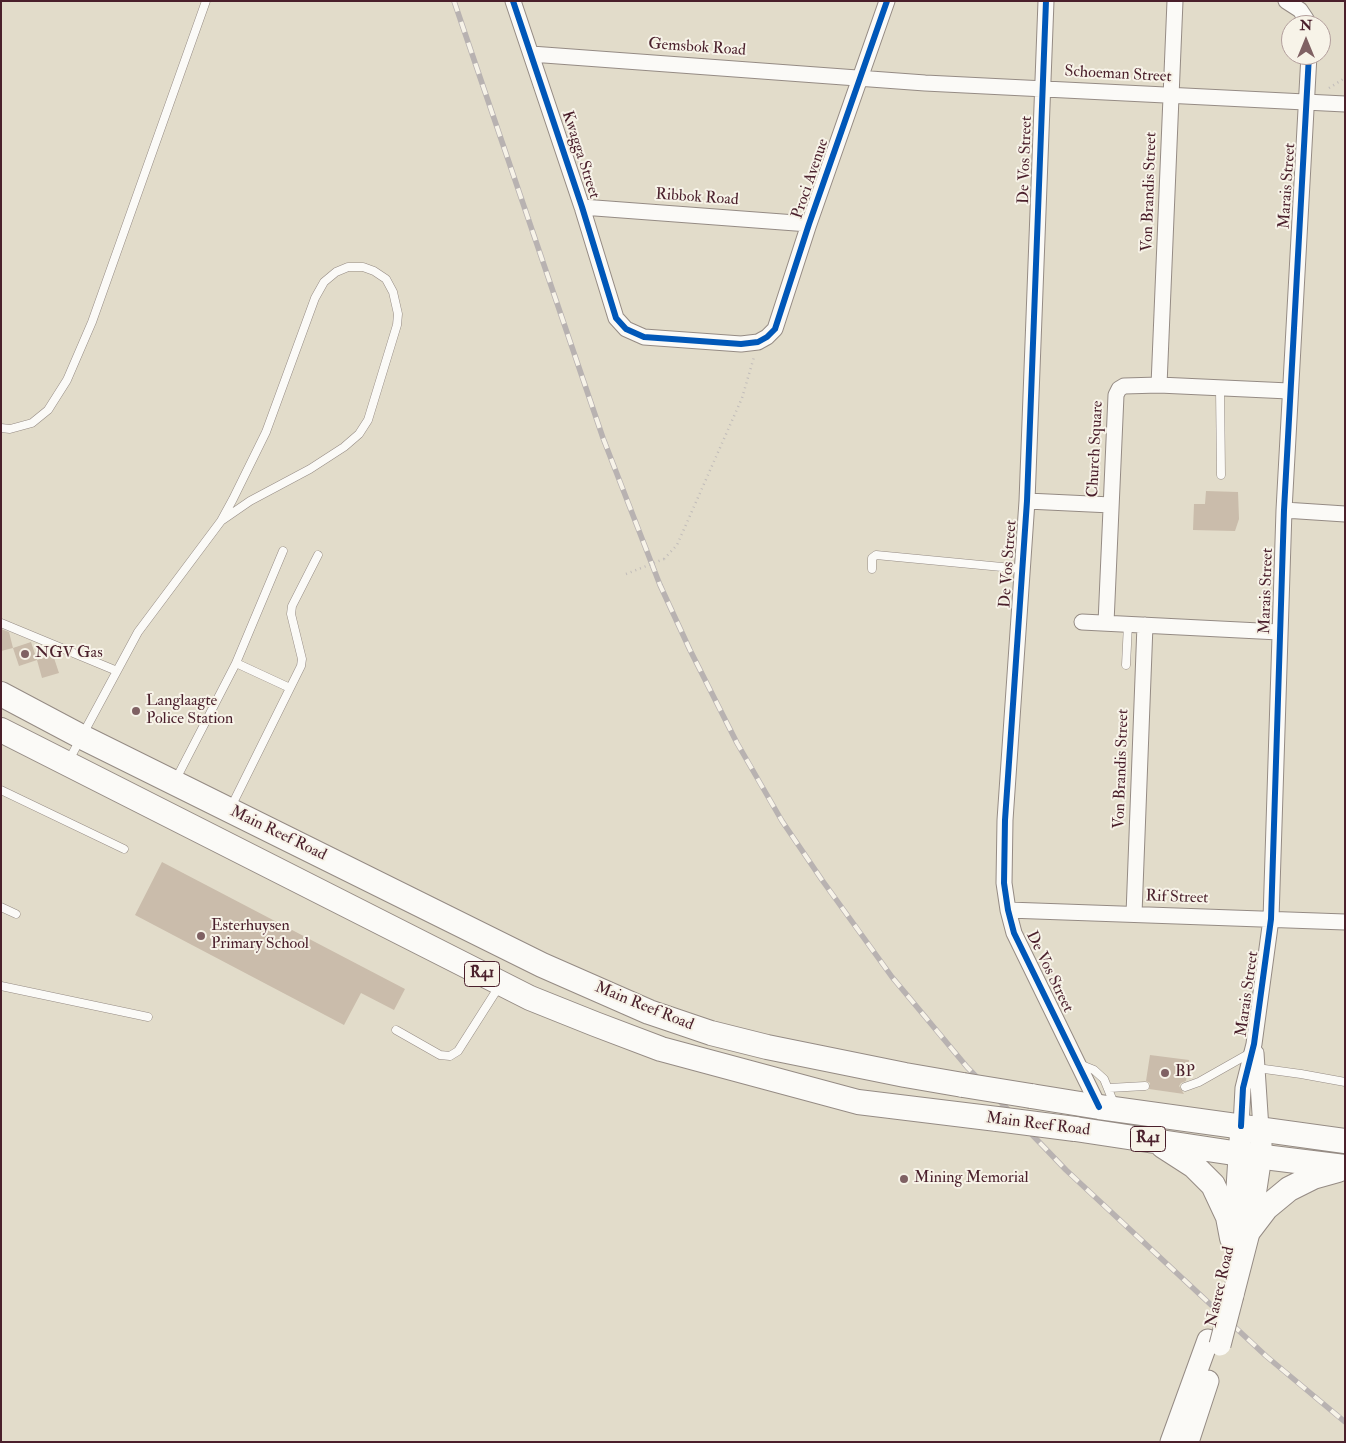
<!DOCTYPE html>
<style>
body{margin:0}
#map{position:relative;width:1346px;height:1443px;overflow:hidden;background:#e2dcca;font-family:"IM FELL Double Pica",serif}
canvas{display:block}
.frame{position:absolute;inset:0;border:2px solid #4a1f2b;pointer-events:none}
.north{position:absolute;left:1281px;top:15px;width:50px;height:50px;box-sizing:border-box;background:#f7f3e8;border:1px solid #b29e9c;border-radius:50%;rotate:0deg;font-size:14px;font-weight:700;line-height:20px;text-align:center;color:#4a1f2b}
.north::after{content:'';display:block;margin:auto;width:18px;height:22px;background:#7f6163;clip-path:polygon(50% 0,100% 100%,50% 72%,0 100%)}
</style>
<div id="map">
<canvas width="1346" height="1443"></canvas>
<div class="frame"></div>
<div class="north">N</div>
</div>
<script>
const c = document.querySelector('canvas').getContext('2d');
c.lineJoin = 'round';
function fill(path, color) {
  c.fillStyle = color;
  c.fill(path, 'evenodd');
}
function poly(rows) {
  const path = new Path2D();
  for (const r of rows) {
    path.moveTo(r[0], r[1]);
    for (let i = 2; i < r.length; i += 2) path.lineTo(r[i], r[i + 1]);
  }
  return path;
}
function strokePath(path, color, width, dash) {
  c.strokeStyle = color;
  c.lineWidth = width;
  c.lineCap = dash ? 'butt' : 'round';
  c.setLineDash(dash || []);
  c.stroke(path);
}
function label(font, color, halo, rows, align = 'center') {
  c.font = font + ' "IM FELL Double Pica",serif';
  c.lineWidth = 4;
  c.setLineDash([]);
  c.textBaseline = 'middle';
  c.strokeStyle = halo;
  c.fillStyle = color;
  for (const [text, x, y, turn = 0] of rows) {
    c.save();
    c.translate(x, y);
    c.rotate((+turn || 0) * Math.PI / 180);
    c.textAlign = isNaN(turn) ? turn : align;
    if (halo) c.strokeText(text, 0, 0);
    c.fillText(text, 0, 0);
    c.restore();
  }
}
fill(poly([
 [1206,491,1238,492,1239,519,1235,531,1193,530,1194,504,1205,504],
 [1,629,9,632,13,648,1,651],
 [31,642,37,660,19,666,13,648],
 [53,655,59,673,42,678,37,660],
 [162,862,405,989,394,1010,361,993,344,1025,135,915],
 [1150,1055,1189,1060,1186,1081,1181,1083,1179,1086,1184,1094,1149,1089,1150,1083,1146,1081]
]), '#cabcab');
const service = poly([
 [1220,388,1221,475],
 [1,428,10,429,32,423,48,410,67,380,92,322,206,1],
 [872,569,872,558,876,555,1023,569],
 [1,623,117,671],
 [236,663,290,688],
 [1126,665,1128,624],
 [69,760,138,632,221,521,233,499,266,432,315,298,324,282,336,272,348,267,363,267,374,271,386,279,393,292,398,314,397,325,368,420,359,434,344,447,310,469,250,501,221,521],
 [175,781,236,663,283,551],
 [1,790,124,849],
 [230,809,301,666,302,659,291,614,292,606,318,555],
 [1,907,16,914],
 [1,986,148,1017],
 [396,1030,440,1055,450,1056,458,1051,500,985],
 [1079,1064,1094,1070,1104,1079,1115,1106],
 [1257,1068,1301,1074,1345,1082],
 [1185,1087,1199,1082,1252,1052],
 [1109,1088,1145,1086]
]);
const minor = poly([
 [513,1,582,207,616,318,626,329,644,337,741,344,758,342,767,337,775,329,809,224,887,1],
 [1046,1,1027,501,1005,820,1004,883,1008,910,1014,933,1099,1107],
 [1286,1,1300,10,1306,19,1307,25],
 [531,54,925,83,1345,104],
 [582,207,809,224],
 [1159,385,1175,1],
 [1027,501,1111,505],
 [1284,510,1345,514],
 [1082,622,1279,632],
 [1106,623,1116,395,1119,389,1124,386,1159,385,1289,391],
 [1008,910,1345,922],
 [1134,914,1145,625],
 [1256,1053,1261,1129],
 [1241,1126,1243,1088,1254,1044,1271,919,1284,510,1309,55]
]);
const secondary = poly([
 [1233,1236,1235,1219,1241,1126],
 [1233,1295,1250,1229,1261,1156,1261,1129],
 [1171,1442,1208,1340],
 [1188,1442,1208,1381]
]);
const primary = poly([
 [1,694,82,737,542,965,649,1012,711,1033,767,1047,905,1075,963,1085],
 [1,730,530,998,595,1024,661,1049,858,1102,997,1119],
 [1031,1096,1099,1107,1345,1141],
 [1075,1129,1240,1154,1345,1167],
 [1163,1146,1194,1166,1213,1185,1228,1217,1232,1238],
 [1250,1229,1266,1208,1289,1189,1313,1177,1338,1170]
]);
strokePath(service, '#958b84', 9);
strokePath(minor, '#958b84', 17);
strokePath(secondary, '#958b84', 23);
strokePath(primary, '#958b84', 26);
strokePath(poly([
 [1329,88,1345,78],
 [664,559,677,545,742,398,754,357]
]), '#c1bcba', 2.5, [1, 4]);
strokePath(service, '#fbfaf7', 8);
strokePath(minor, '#fbfaf7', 15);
strokePath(secondary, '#fbfaf7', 21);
strokePath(primary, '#fbfaf7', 24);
const rail = poly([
 [454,1,603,438,660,585,690,650,737,743,782,821,822,880,892,977,967,1067,1066,1170,1266,1356,1345,1422]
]);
strokePath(rail, '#b8b2b1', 5.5);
strokePath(rail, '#f7f3e8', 4, [11]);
const secondaryBridge = poly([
 [1220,1345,1233,1295]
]);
const primaryBridge = poly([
 [963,1085,1031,1096],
 [997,1119,1075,1129]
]);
strokePath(secondaryBridge, '#958b84', 23, []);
strokePath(primaryBridge, '#958b84', 26, []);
strokePath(poly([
 [626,574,664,559]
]), '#c1bcba', 2.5, [1, 4]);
strokePath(secondaryBridge, '#fbfaf7', 21);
strokePath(primaryBridge, '#fbfaf7', 24);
strokePath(poly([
 [513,1,582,207,616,318,626,329,644,337,741,344,758,342,767,337,775,329,809,224,887,1],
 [1046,1,1027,501,1005,820,1004,883,1008,910,1014,933,1099,1107],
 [1241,1126,1243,1088,1254,1044,1271,919,1284,510,1309,55]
]), '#0057b8', 6);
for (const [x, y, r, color] of [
 [25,654,5,"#7f6163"],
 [136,711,5,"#7f6163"],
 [201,936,5,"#7f6163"],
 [1165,1073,5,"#7f6163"],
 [904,1179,5,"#7f6163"]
]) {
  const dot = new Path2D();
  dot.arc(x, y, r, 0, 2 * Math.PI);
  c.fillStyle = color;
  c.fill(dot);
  strokePath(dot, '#f7f3e8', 2);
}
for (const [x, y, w] of [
 [482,974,35],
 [1148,1139,35]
]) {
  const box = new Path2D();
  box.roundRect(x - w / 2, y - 12.5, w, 25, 4);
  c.fillStyle = '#f7f3e8';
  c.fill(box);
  strokePath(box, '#4a1f2b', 1);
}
label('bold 15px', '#4a1f2b', null, [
 ["R41",482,974],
 ["R41",1148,1139]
]);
label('16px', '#4a1f2b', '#f7f3e8', [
 ["Gemsbok Road",697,48,4],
 ["Schoeman Street",1118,75,3],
 ["Kwagga Street",580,155,72],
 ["De Vos Street",1026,160,-88],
 ["Proci Avenue",811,179,-71],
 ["Marais Street",1288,186,-86],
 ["Von Brandis Street",1150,192,-88],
 ["Ribbok Road",697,198,4],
 ["Church Square",1096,449,-87],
 ["De Vos Street",1009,564,-86],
 ["Marais Street",1267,591,-88],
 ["Von Brandis Street",1122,769,-88],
 ["Main Reef Road",278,834,26],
 ["Rif Street",1177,898,2],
 ["De Vos Street",1049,972,64],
 ["Marais Street",1248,994,-82],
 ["Main Reef Road",644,1007,22],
 ["Main Reef Road",1038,1125,7],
 ["Nasrec Road",1221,1287,-77]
]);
label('16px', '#4a1f2b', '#f7f3e8', [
 ["NGV Gas",35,654],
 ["Langlaagte",146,702],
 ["Police Station",146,720],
 ["Esterhuysen",211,927],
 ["Primary School",211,945],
 ["BP",1175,1073],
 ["Mining Memorial",914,1179]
], 'left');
</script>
